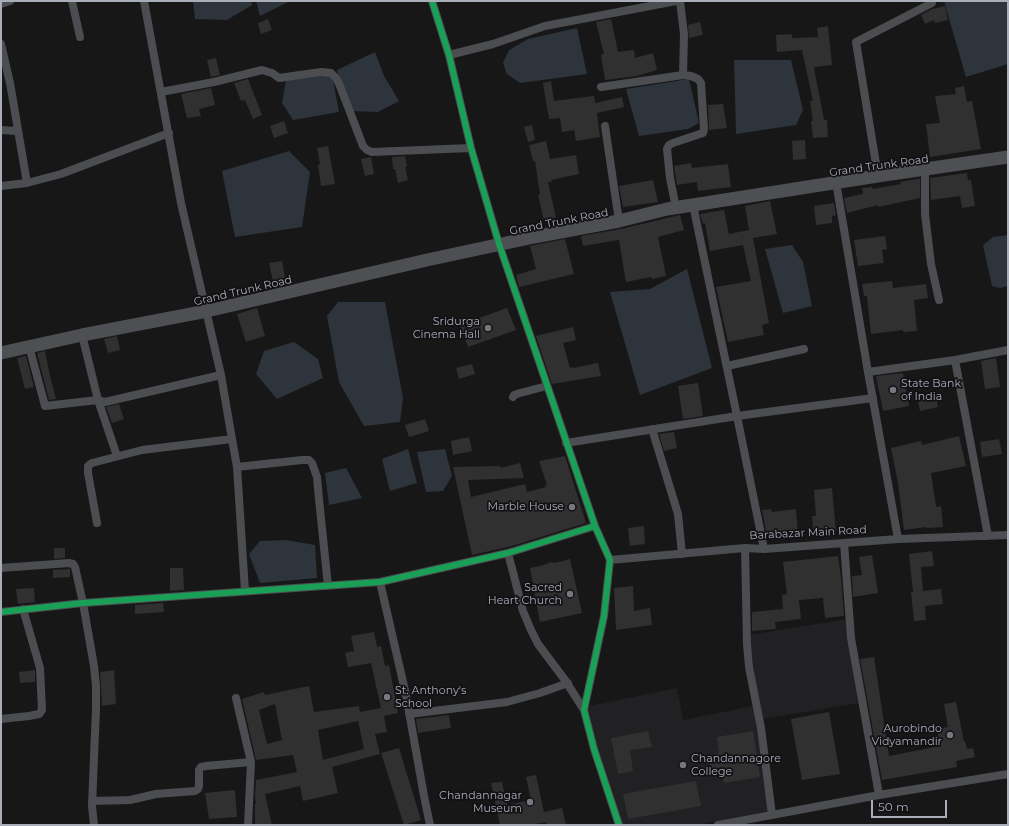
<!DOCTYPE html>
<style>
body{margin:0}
#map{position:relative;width:1009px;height:826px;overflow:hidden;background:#171718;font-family:Montserrat,sans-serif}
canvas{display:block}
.frame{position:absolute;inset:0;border:2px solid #a9adb8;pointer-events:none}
.scale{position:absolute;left:871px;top:800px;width:76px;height:18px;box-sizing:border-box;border:2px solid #a9adb8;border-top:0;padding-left:5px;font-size:12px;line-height:14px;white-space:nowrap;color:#a9adb8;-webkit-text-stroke:3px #121113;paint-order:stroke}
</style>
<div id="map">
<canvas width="1009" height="826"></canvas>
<div class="frame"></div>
<div class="scale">50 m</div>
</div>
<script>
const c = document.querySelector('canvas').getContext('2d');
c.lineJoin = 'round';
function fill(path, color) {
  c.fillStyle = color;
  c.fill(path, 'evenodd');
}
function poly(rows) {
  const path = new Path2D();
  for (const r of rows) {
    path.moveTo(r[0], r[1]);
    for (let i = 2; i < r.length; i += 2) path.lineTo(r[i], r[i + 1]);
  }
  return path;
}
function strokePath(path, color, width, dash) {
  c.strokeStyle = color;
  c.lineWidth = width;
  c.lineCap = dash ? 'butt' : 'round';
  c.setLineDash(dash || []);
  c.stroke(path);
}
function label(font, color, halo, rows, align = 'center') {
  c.font = font + ' Montserrat,sans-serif';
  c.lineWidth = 3.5;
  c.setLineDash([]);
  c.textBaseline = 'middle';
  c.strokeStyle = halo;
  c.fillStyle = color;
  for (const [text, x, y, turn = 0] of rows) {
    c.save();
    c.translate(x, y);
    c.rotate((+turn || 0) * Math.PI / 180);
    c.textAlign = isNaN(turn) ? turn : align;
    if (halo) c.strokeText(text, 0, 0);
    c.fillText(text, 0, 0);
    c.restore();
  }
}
fill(poly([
 [847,619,859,703,756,720,768,811,696,825,622,825,587,711,589,706,677,688,683,720,753,706,755,683,750,635]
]), '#212123');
fill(poly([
 [193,1,251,1,252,5,227,20,195,19],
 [256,1,290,1,260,16],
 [944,1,1008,1,1008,64,966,77],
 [577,28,587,74,520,83,507,74,503,63,509,50,528,39],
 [375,52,384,76,399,101,378,112,349,111,337,70],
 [734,60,791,60,803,110,796,125,736,134],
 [332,75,339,112,293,120,282,103,286,80],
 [689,79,699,123,688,129,639,136,626,89],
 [289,151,310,172,302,227,235,237,222,171],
 [1008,235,1008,286,1000,288,992,286,983,245,993,237],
 [792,245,803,262,812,306,783,313,765,249],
 [687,269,712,368,640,395,610,292,650,289],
 [338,302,385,302,403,398,400,422,364,426,339,382,327,316],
 [294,342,318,359,323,378,277,399,256,374,264,351],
 [408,449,417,483,390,491,382,459],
 [445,449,452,476,443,491,426,492,417,452],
 [346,468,362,498,329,505,325,473],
 [286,540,315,545,317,578,260,583,249,554,260,541]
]), '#2d343b');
fill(poly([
 [945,6,948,20,935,23,934,20,925,24,921,15,932,9],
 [268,19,272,30,261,34,258,23],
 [611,19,618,52,634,50,635,58,653,53,657,70,637,76,605,80,601,55,604,54,596,22],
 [700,22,703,35,689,38,688,25],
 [828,26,832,65,815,67,814,68,824,120,827,120,828,137,813,138,811,121,813,121,810,101,813,101,802,50,777,52,776,35,792,34,792,38,818,37,817,28],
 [216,58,220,75,211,77,207,60],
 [248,79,262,115,253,119,245,100,241,101,234,83],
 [551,81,554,101,594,96,595,103,622,97,624,107,597,113,600,137,576,141,574,130,562,132,560,118,549,119,543,83],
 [964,86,967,102,972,101,981,149,930,157,926,124,940,123,935,96,956,94,955,88],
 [211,88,215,105,199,109,201,116,187,118,181,94],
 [723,104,727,128,709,130,708,105],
 [284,121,288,133,274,138,270,126],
 [532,125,535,140,528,142,524,127],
 [805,140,806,159,793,160,792,141],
 [546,141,550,159,576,155,579,174,551,180,552,182,548,182,556,218,544,221,538,195,540,195,535,161,533,161,529,145],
 [328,146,335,184,321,186,318,165,320,164,317,148],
 [405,156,407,167,405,167,408,180,398,183,395,169,393,169,392,157],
 [371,157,374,174,365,176,361,159],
 [691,163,692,168,728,164,731,187,698,191,697,182,677,185,674,166],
 [967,173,968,180,971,180,975,206,962,208,960,196,931,200,930,178],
 [917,179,920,179,920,198,878,207,878,205,847,213,844,198,863,194,862,188,872,187,873,189,901,184,900,182],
 [653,180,658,202,623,207,619,186],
 [770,201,777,234,753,238,769,323,762,325,764,335,728,342,716,287,751,281,743,245,710,251,705,223,703,224,700,214,724,210,729,234,749,230,745,206],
 [834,203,836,215,832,216,832,223,816,225,814,206],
 [680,215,684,230,658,237,666,276,652,279,651,277,626,282,619,240,583,246,581,236,621,229],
 [885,236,887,249,882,250,884,263,858,266,854,240],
 [565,239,574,274,519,287,516,275,536,269,530,246],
 [282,261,286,283,274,286,269,263],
 [892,281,893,288,926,284,928,298,914,300,917,331,903,332,903,330,871,334,867,296,864,296,862,284],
 [257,308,265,336,246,342,237,314],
 [507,308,516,330,468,347,460,325],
 [573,327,576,340,563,343,570,368,573,367,573,368,598,363,601,376,552,384,536,336],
 [117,336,120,350,108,353,104,339],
 [45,351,50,376,56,399,49,400,37,353],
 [26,356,34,387,25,389,17,358],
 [996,358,1000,387,985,389,981,361],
 [472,364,475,374,459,379,456,368],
 [903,373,909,406,883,411,876,376],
 [698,383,703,416,683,419,678,386],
 [936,397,938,407,920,411,918,401],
 [119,404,124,419,112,423,106,407],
 [425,419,429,431,409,437,405,425],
 [674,432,677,448,664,451,659,434],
 [959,436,966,466,931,473,936,507,941,506,943,527,926,528,926,527,904,530,898,483,891,448,921,441,922,445],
 [469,437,472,451,453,455,451,441],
 [999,439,1002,454,982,457,980,442],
 [565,456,586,523,512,546,472,555,453,467,500,466,500,468,520,463,524,478,468,480,471,497,525,484,527,492,546,487,545,485,547,485,539,461],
 [832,488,836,532,814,535,812,516,816,516,814,490],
 [771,509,772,512,796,509,798,536,767,537,762,510],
 [644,526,645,544,630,546,628,528],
 [54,548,65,548,65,558,54,559],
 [932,551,934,566,921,567,923,591,941,589,943,604,925,606,926,620,914,621,911,592,913,592,909,554],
 [872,555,878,593,853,597,852,576,862,575,859,557],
 [838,556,841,578,844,616,825,618,823,598,799,600,801,619,775,622,776,629,752,631,752,612,783,609,782,595,787,594,783,562],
 [570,559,582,613,540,622,530,568,544,565,551,562,555,563],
 [170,568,183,568,184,590,170,591],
 [70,569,70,577,53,578,53,570],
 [633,586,634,611,650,608,652,625,616,630,614,588],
 [34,588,35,602,18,604,16,589],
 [163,603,164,612,135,614,135,605],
 [374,632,377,647,381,646,385,666,389,665,398,713,384,716,387,732,375,734,380,754,332,767,338,793,303,801,300,786,265,794,272,825,255,825,255,804,256,804,255,797,256,780,297,772,293,755,256,760,242,699,264,692,265,695,309,686,314,712,359,706,360,712,381,708,371,663,348,667,345,653,354,651,351,636],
 [275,704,282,740,267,744,259,710],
 [358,721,364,749,323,760,318,730],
 [874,657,889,756,940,746,937,729,948,727,944,704,956,702,964,742,965,741,967,749,973,748,975,757,956,761,957,767,882,780,860,659],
 [35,670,35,682,20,683,19,672],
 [114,670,116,704,102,706,100,672],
 [829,712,840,774,802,780,791,719],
 [449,715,451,728,418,733,416,719],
 [648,731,652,747,630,750,633,771,618,774,611,738],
 [753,731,760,777,724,783,722,768,711,771,708,755,719,753,717,737],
 [399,748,421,820,404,825,381,753],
 [536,775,544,812,562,808,566,825,547,825,546,822,530,825,500,825,491,783,502,782,507,805,531,800,526,777],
 [696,781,701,806,628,819,623,794],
 [235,790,237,817,209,819,205,793]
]), '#303031');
strokePath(poly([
 [72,1,80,37],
 [144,1,181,203,221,375,232,439,237,467,245,591],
 [432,1,449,55,471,148,499,244,595,526,610,560,604,616,584,710,594,749,619,825],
 [680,1,684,34,683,75],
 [1,4,10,1],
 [1,44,10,83,27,183],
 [449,55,493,44,545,26,676,1],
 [601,87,683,75,691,76,698,79,701,83,704,129,703,133,673,143,669,145,667,149,670,178,676,208],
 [161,92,214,82,262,70,272,73,279,78,321,72,331,73,336,78,340,86,363,146,367,150,372,152,471,148],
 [605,126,619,221],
 [1,130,17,131],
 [925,169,925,214,931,264,939,300],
 [878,176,856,42,932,3,932,1],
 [836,182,868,372,898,539],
 [1,186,27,183,61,174,169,133],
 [693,205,737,416,764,549],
 [82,335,98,400,117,456],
 [29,346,45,406,98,400,105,402,221,375],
 [727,366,804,349],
 [868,372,955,360],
 [513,397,514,395,520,393,547,386],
 [652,429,678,514,682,554],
 [566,443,737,416,873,398],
 [237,467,302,460,309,460,312,463,317,477,319,499,328,586],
 [97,523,88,473,88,466,92,463,142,450,232,439],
 [988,536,955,360,1008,350],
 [844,543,851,638,879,795],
 [745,548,747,644,749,667,761,728,772,815],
 [508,553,523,611,531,630,538,644,565,680,584,710],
 [610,560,745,548,764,549,898,539,1008,535],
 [1,568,69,563,73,564,75,567,83,603,94,666,96,686,96,709,92,806,94,825],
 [380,582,406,695,424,796,430,825],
 [1,612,83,603,380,582,508,553,595,526],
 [236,698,251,762,248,825],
 [409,714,507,702,540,693,568,683],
 [1,719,29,716,39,714,42,710,40,668,23,609],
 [92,801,130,800,156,794,195,791,198,789,199,786,199,770,201,767,206,766,251,762],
 [718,825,879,795,1008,774]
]), '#4c4d50', 8);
strokePath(poly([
 [1,353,82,335,207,311,427,260,534,237,619,221,667,209,884,175,1008,157]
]), '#4e4f52', 13);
strokePath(poly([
 [432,1,449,55,471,148,499,244,595,526,610,560,604,616,584,710,594,749,619,825],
 [1,612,83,603,380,582,508,553,595,526]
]), '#1a9f57', 6);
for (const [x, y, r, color] of [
 [488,328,4,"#767880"],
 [893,390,4,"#767880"],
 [572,507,4,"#767880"],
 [570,594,4,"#767880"],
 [387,697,4,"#767880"],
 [950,735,4,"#767880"],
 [683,765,4,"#767880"],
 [530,802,4,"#767880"]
]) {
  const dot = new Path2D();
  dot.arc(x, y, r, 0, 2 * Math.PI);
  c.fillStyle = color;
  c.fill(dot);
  strokePath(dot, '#121113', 1.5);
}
label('11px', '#a9adb8', '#121113', [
 ["Grand Trunk Road",879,166,-8],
 ["Grand Trunk Road",559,222,-11],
 ["Grand Trunk Road",243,291,-13],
 ["Barabazar Main Road",808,533,-3]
]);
label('11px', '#a9adb8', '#121113', [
 ["Sridurga",480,322],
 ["Cinema Hall",480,335],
 ["State Bank",901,384,"left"],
 ["of India",901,397,"left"],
 ["Marble House",564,507],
 ["Sacred",562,588],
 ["Heart Church",562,601],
 ["St. Anthony's",395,691,"left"],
 ["School",395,704,"left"],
 ["Aurobindo",942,729],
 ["Vidyamandir",942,742],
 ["Chandannagore",691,759,"left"],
 ["College",691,772,"left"],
 ["Chandannagar",522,796],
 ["Museum",522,809]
], 'right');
</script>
